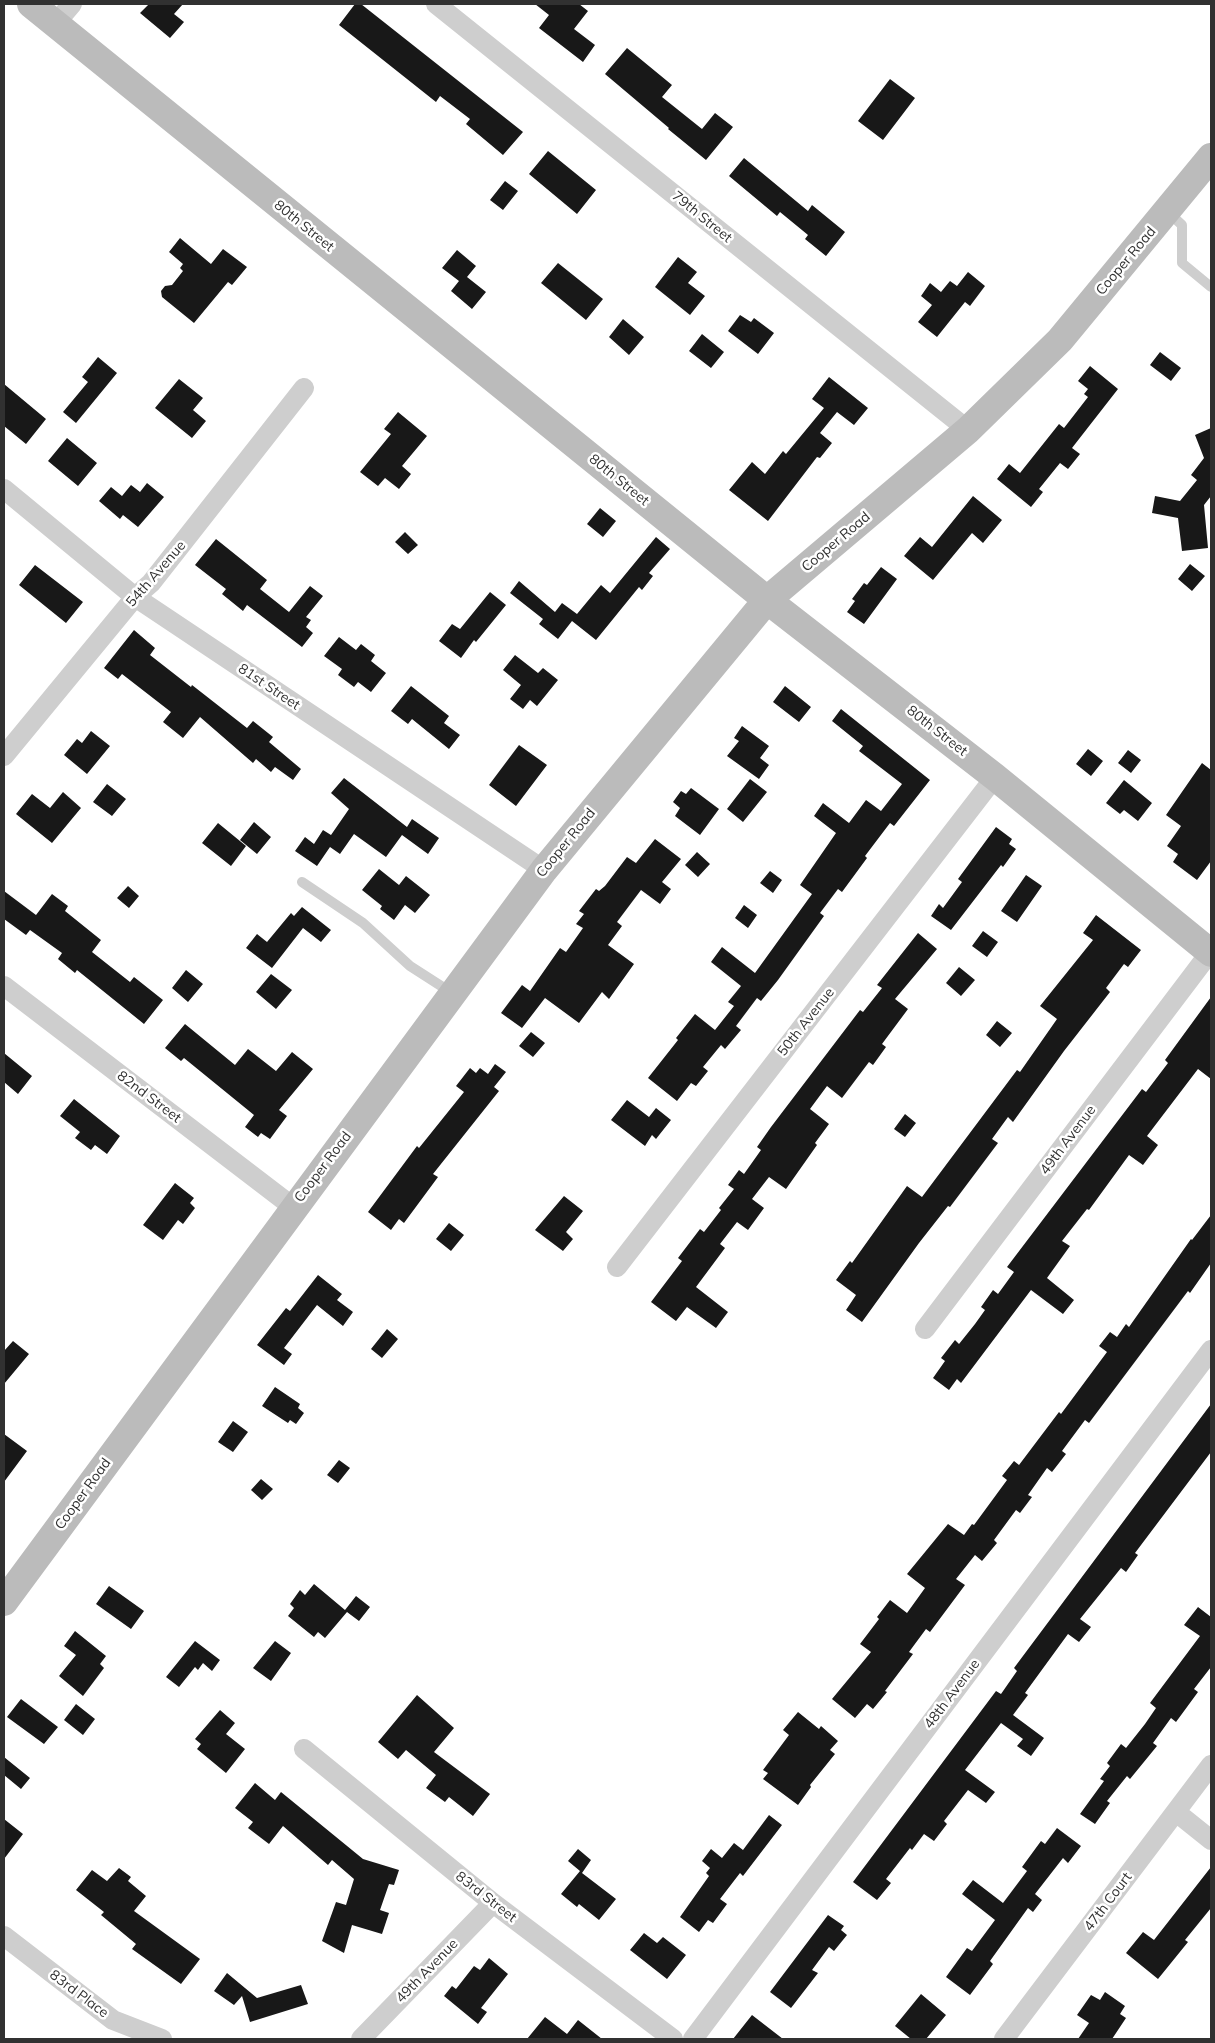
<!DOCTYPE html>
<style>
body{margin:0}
#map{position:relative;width:1215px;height:2043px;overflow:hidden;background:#fff;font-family:Mulish,sans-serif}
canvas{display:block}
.frame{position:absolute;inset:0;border:5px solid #313131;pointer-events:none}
</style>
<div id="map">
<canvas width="1215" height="2043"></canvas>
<div class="frame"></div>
</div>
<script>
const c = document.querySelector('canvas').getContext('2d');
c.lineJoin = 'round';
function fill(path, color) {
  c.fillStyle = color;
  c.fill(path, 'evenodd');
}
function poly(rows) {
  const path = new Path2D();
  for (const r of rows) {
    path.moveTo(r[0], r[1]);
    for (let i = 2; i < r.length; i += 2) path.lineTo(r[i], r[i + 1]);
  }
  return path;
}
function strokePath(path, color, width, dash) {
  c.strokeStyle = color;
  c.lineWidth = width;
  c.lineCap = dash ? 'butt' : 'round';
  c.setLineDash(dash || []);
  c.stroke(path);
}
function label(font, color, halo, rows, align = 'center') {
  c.font = font + ' Mulish,sans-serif';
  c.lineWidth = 5;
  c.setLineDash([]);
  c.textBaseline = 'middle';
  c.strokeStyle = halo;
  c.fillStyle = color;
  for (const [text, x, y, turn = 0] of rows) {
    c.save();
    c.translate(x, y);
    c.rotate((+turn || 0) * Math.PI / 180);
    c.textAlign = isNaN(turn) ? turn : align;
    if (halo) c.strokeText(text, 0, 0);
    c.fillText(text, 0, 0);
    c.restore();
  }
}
fill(poly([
 [149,4,183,4,174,14,184,22,170,38,140,13],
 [355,4,361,4,523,132,503,155,466,124,470,119,440,96,436,102,339,25],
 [535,4,579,4,588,11,574,29,595,45,583,62,539,28,549,15],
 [627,48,672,85,662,97,702,129,715,113,733,127,706,160,668,129,669,128,605,74],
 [890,79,915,98,883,140,858,121],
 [548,151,596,190,577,214,529,174],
 [744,158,808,211,812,205,845,232,826,256,805,239,808,235,780,212,777,216,729,176],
 [505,181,518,191,503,210,490,200],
 [180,238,211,264,223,249,247,267,232,285,228,282,194,323,162,297,161,291,165,286,172,285,183,271,180,268,183,264,169,252],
 [457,250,476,266,467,277,486,292,472,309,451,291,459,281,442,268],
 [678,257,697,272,688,283,705,296,690,315,655,287],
 [558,263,603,299,586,320,541,283],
 [968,272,985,286,970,306,965,302,937,337,918,322,932,305,921,296,930,283,941,292,950,281,957,286],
 [740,315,751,322,754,318,774,333,758,354,728,331],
 [623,319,644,337,629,355,609,337],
 [702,334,724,352,711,368,689,351],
 [1160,352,1181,368,1171,381,1150,365],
 [98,357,117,373,76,423,63,412,88,382,82,377],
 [1090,366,1118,389,1072,448,1080,454,1068,469,1060,463,1039,489,1043,492,1031,507,997,479,1009,464,1020,473,1059,424,1064,428,1088,397,1084,394,1088,389,1078,381],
 [829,377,868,408,854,425,837,412,820,433,832,443,820,458,817,457,768,521,729,490,752,462,765,474,783,451,786,454,824,408,812,399],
 [179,379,203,398,193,410,206,421,192,438,155,408],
 [4,384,46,419,26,444,4,426],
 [398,412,427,436,402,466,411,474,399,489,385,478,378,486,360,472,391,434,384,429],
 [1211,428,1211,496,1204,505,1208,548,1182,551,1178,518,1152,513,1155,496,1180,501,1197,480,1191,475,1204,458,1195,435],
 [67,438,97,463,78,486,48,461],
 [147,483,164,497,138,527,123,515,120,519,99,501,111,487,122,496,131,485,140,492],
 [973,496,1002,520,983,543,972,533,933,580,904,556,920,537,932,547],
 [600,508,616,521,603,537,587,524],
 [405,532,418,545,408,554,395,542],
 [656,537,670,549,649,573,653,576,642,590,639,587,596,640,572,621,558,639,539,624,543,619,510,593,519,581,555,612,562,603,577,614,601,585,610,593],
 [216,539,267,580,260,589,289,612,310,586,323,596,306,617,311,620,306,627,313,633,302,647,247,605,243,611,222,594,226,589,195,565],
 [1190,564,1205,576,1192,591,1178,579],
 [35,565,83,602,66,623,19,585],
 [881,567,897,579,864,624,847,612,855,601,852,599,864,583,867,585],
 [490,592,506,605,476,642,474,640,461,658,439,641,452,624,460,629],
 [134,630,155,648,150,655,191,687,192,685,247,728,253,721,273,737,269,742,301,769,293,780,275,767,271,772,256,759,253,763,200,717,183,738,163,722,171,712,122,674,118,679,104,668],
 [339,637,356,650,361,644,375,655,371,661,386,673,371,692,358,682,354,687,338,675,342,669,324,656],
 [515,655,538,673,543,668,558,680,537,706,530,700,523,709,510,699,521,685,503,670],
 [411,686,449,716,444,723,460,735,449,749,412,719,408,724,391,711],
 [785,686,811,707,799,722,773,702],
 [841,709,930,780,894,826,890,823,865,856,867,858,842,892,838,889,820,913,824,916,778,980,761,1001,757,998,736,1026,741,1030,725,1049,721,1045,703,1067,708,1071,696,1086,691,1083,677,1101,648,1078,678,1040,676,1038,695,1014,715,1030,734,1006,728,1002,741,986,711,962,722,947,755,973,812,894,800,885,836,833,814,816,823,803,849,823,866,800,881,811,902,784,859,751,863,746,832,721],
 [742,726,769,746,760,758,769,765,759,779,727,756,739,741,734,738],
 [91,731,110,746,87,774,64,755,77,739,82,743],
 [519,745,547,765,516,806,489,785],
 [1088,749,1103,761,1091,776,1076,764],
 [1128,750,1141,760,1131,773,1118,763],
 [1202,763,1211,770,1211,861,1197,880,1173,862,1178,854,1167,846,1181,826,1166,815],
 [344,778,407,827,412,819,439,838,428,854,402,835,386,857,354,834,340,854,330,847,317,866,295,851,305,837,314,844,323,830,331,835,349,809,331,793],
 [750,779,767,792,743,822,727,809],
 [1124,780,1152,803,1138,821,1124,810,1120,814,1106,803],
 [107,784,126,799,112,816,93,802],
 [691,788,719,809,700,835,675,816,680,808,673,802,681,791,686,794],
 [63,792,81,808,52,843,16,814,32,794,50,808],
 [254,822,271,837,257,854,240,840],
 [218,823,246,846,231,866,202,843],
 [996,827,1012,839,1009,844,1016,849,1003,867,1001,865,951,930,931,916,939,904,943,908,962,882,958,879],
 [655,839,681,859,662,882,671,889,660,904,641,890,617,922,622,926,608,945,634,964,609,999,602,992,579,1023,545,998,522,1028,501,1013,522,985,530,991,560,948,566,952,583,928,576,924,584,914,579,911,596,889,599,891,605,886,627,857,636,863],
 [697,852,710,864,698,877,685,865],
 [379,869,399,885,406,876,430,895,415,913,405,905,394,920,380,909,382,906,362,890],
 [770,871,782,880,773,893,760,883],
 [1026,875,1042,886,1017,922,1001,911],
 [128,886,139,896,129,908,117,898],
 [4,891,36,915,52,894,68,906,65,911,101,940,92,952,130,982,134,977,163,1000,144,1024,77,970,75,973,58,959,62,953,30,930,26,935,4,919],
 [744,905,757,915,748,928,735,918],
 [302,907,331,930,321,942,303,928,272,968,246,948,257,934,267,942,291,913,294,916],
 [1096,915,1141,950,1128,967,1124,964,1106,988,1110,992,1064,1051,1013,1122,1008,1117,992,1139,998,1143,950,1207,948,1206,919,1243,862,1322,846,1310,856,1295,836,1280,850,1261,852,1263,907,1186,922,1197,1017,1070,1020,1072,1057,1019,1040,1006,1093,940,1083,933],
 [983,931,998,942,987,957,972,946],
 [918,933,937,949,895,999,908,1009,882,1044,886,1047,873,1065,869,1062,842,1098,827,1086,810,1109,829,1124,815,1143,817,1145,786,1189,769,1177,752,1199,764,1208,748,1230,737,1222,720,1244,725,1248,696,1287,728,1312,716,1328,687,1307,676,1321,651,1302,682,1261,678,1258,700,1229,704,1232,721,1210,719,1208,734,1189,728,1185,739,1170,744,1174,761,1150,757,1147,771,1127,860,1010,863,1012,882,988,877,985],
 [959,967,975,980,961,996,946,983],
 [186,970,203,984,188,1002,172,988],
 [271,974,292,990,276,1009,256,992],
 [1211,997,1211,1079,1198,1069,1147,1136,1158,1145,1143,1165,1129,1155,1089,1210,1087,1209,1062,1241,1070,1246,1047,1278,1074,1300,1063,1314,1031,1290,961,1383,957,1379,949,1390,933,1378,945,1361,941,1358,955,1340,959,1344,975,1324,985,1310,981,1307,993,1290,998,1294,1014,1272,1007,1267,1142,1089,1146,1092,1168,1063,1165,1060],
 [997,1021,1012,1033,1000,1047,986,1035],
 [185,1024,235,1065,248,1049,276,1071,292,1052,313,1069,279,1110,287,1116,270,1139,261,1133,258,1137,245,1127,254,1115,184,1058,181,1061,165,1048],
 [531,1032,545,1043,533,1057,519,1046],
 [4,1053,32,1076,18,1094,4,1082],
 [495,1064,506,1072,494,1087,499,1091,433,1174,438,1177,404,1223,399,1219,391,1230,368,1212,417,1146,419,1148,464,1092,456,1086,470,1068,476,1073,480,1068,488,1074],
 [74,1099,120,1136,107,1154,95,1145,91,1150,75,1138,80,1132,60,1116],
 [627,1100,649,1117,656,1108,671,1120,656,1139,652,1135,645,1146,611,1120],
 [905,1114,916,1123,905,1137,894,1129],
 [175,1183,194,1198,190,1203,195,1208,183,1224,178,1220,163,1240,143,1225],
 [564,1196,583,1211,566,1232,573,1239,563,1251,535,1230],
 [1211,1215,1211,1263,1190,1293,1188,1291,1089,1423,1085,1420,1062,1451,1066,1454,1052,1472,1047,1468,1028,1495,1032,1497,1020,1513,1016,1510,994,1540,997,1543,982,1561,975,1555,956,1579,965,1585,930,1632,926,1629,909,1652,913,1654,885,1691,887,1692,873,1709,867,1704,855,1718,832,1699,871,1652,860,1644,879,1619,877,1617,890,1600,907,1613,925,1588,907,1574,948,1524,964,1535,972,1524,974,1525,1007,1480,1002,1476,1014,1461,1019,1465,1059,1412,1061,1414,1107,1352,1099,1346,1110,1332,1117,1337,1126,1324,1129,1327,1191,1239,1192,1240],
 [449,1223,464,1235,451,1251,436,1239],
 [318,1275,342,1294,337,1300,353,1312,343,1326,317,1305,284,1348,292,1354,284,1365,257,1345,286,1308,290,1311],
 [387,1329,398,1339,382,1358,371,1349],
 [13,1341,29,1354,4,1384,4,1351],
 [275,1387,300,1404,298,1408,304,1413,296,1424,290,1420,288,1423,262,1406],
 [1211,1404,1211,1452,1135,1553,1138,1555,1126,1572,1121,1568,1080,1619,1091,1627,1079,1642,1068,1634,1025,1693,1028,1695,1013,1715,1044,1738,1031,1756,1017,1746,1023,1739,1001,1723,965,1770,995,1792,986,1803,968,1790,944,1821,947,1824,934,1841,924,1834,912,1850,910,1848,886,1879,891,1883,877,1900,853,1882,996,1691,1001,1694,1017,1671,1014,1668],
 [233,1421,248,1432,233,1452,218,1442],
 [4,1434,27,1451,4,1482],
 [339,1460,350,1468,338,1483,327,1475],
 [261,1479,273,1489,262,1500,251,1490],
 [314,1584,345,1610,356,1596,370,1607,359,1621,347,1612,325,1638,318,1632,314,1637,288,1616,294,1608,290,1604,300,1590,305,1595],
 [109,1586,144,1611,131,1629,96,1604],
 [1198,1607,1211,1617,1211,1667,1194,1689,1198,1692,1176,1722,1171,1718,1153,1743,1157,1746,1130,1779,1127,1776,1107,1801,1110,1803,1095,1824,1080,1814,1104,1781,1100,1779,1110,1766,1107,1763,1121,1744,1126,1748,1145,1724,1156,1708,1150,1703,1200,1636,1184,1625],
 [75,1631,106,1656,100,1664,104,1668,83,1696,59,1676,76,1655,64,1646],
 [195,1641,220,1660,212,1671,203,1663,198,1670,195,1667,179,1687,166,1677],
 [275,1641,291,1653,271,1681,253,1668],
 [417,1695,454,1728,434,1752,490,1794,473,1816,449,1797,445,1802,426,1788,436,1775,406,1750,398,1759,378,1742],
 [21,1699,58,1727,44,1744,7,1717],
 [76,1704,95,1719,83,1735,64,1720],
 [220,1710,235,1723,226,1734,245,1749,226,1773,197,1749,201,1744,195,1739],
 [798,1712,819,1729,821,1726,838,1741,830,1750,835,1754,810,1785,811,1787,798,1805,763,1779,768,1773,763,1770,789,1735,783,1730],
 [4,1757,30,1778,21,1789,4,1775],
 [255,1783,275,1800,281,1792,363,1859,399,1870,394,1885,389,1884,380,1910,389,1913,382,1934,352,1925,344,1953,322,1941,336,1902,346,1905,354,1879,332,1860,328,1865,283,1826,269,1844,248,1828,253,1822,235,1808],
 [769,1815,782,1825,743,1876,740,1873,720,1899,727,1904,713,1923,708,1920,699,1932,680,1917,709,1876,706,1873,710,1868,702,1861,711,1849,722,1858,734,1843,743,1850],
 [4,1819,23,1834,4,1859],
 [1057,1828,1081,1846,1068,1863,1063,1858,1035,1894,1042,1900,1033,1912,1028,1908,990,1961,993,1964,970,1995,946,1977,967,1948,972,1951,995,1920,962,1894,973,1880,1003,1903,1027,1871,1022,1867,1041,1841,1045,1844],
 [578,1849,591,1860,582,1873,616,1899,599,1920,579,1904,577,1907,561,1894,580,1871,568,1861],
 [1211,1867,1211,1908,1185,1940,1188,1942,1158,1979,1126,1953,1143,1932,1154,1940],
 [119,1868,131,1877,128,1881,146,1896,134,1911,200,1959,181,1984,132,1949,136,1944,101,1915,104,1912,76,1890,92,1870,107,1881],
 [828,1915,844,1926,841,1930,847,1935,834,1951,829,1947,812,1970,818,1973,791,2008,770,1992],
 [644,1933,657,1943,663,1937,686,1955,667,1979,630,1950],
 [489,1958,508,1974,481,2008,487,2012,478,2024,444,1996,452,1986,456,1989,474,1966,480,1970],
 [227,1973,257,1998,301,1985,308,2004,250,2022,242,1996,234,2005,214,1991],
 [1105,1992,1125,2006,1120,2014,1126,2018,1112,2039,1078,2039,1089,2023,1077,2015,1091,1995,1100,2000],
 [921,1994,946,2015,926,2039,911,2039,895,2026],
 [752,2015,783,2039,733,2039],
 [545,2017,567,2034,578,2020,602,2039,527,2039]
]), '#181818');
strokePath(poly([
 [1168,212,1182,225,1182,263,1211,287],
 [302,882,363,923,410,966,452,993]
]), '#cecece', 10);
strokePath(poly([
 [436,4,968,430],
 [55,24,72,4],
 [4,489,135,597,544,870],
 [4,756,135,597,151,583,304,388],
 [4,986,293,1207],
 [617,1267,995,777],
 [925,1329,1211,951],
 [304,1749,493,1903,673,2039],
 [1176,1812,1211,1840],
 [4,1936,113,2020,162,2039],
 [361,2039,493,1903],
 [693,2039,1211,1350],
 [1004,2039,1211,1765]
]), '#cecece', 20);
strokePath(poly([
 [31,4,767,600,995,777,1211,953],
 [4,1602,544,870,767,600,968,430,1060,340,1211,157]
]), '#bbb', 28);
label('14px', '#313131', '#fff', [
 ["79th Street",702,217,39],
 ["80th Street",304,226,39],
 ["Cooper Road",1126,261,-50],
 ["80th Street",619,480,39],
 ["Cooper Road",836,542,-40],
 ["54th Avenue",156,574,-49],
 ["81st Street",269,687,34],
 ["80th Street",937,731,38],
 ["Cooper Road",566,843,-51],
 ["50th Avenue",806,1022,-52],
 ["82nd Street",149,1097,37],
 ["49th Avenue",1068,1140,-53],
 ["Cooper Road",323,1167,-53],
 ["Cooper Road",83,1494,-54],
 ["48th Avenue",952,1694,-53],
 ["83rd Street",486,1897,38],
 ["47th Court",1108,1902,-53],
 ["49th Avenue",427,1971,-46],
 ["83rd Place",79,1994,37]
]);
</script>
